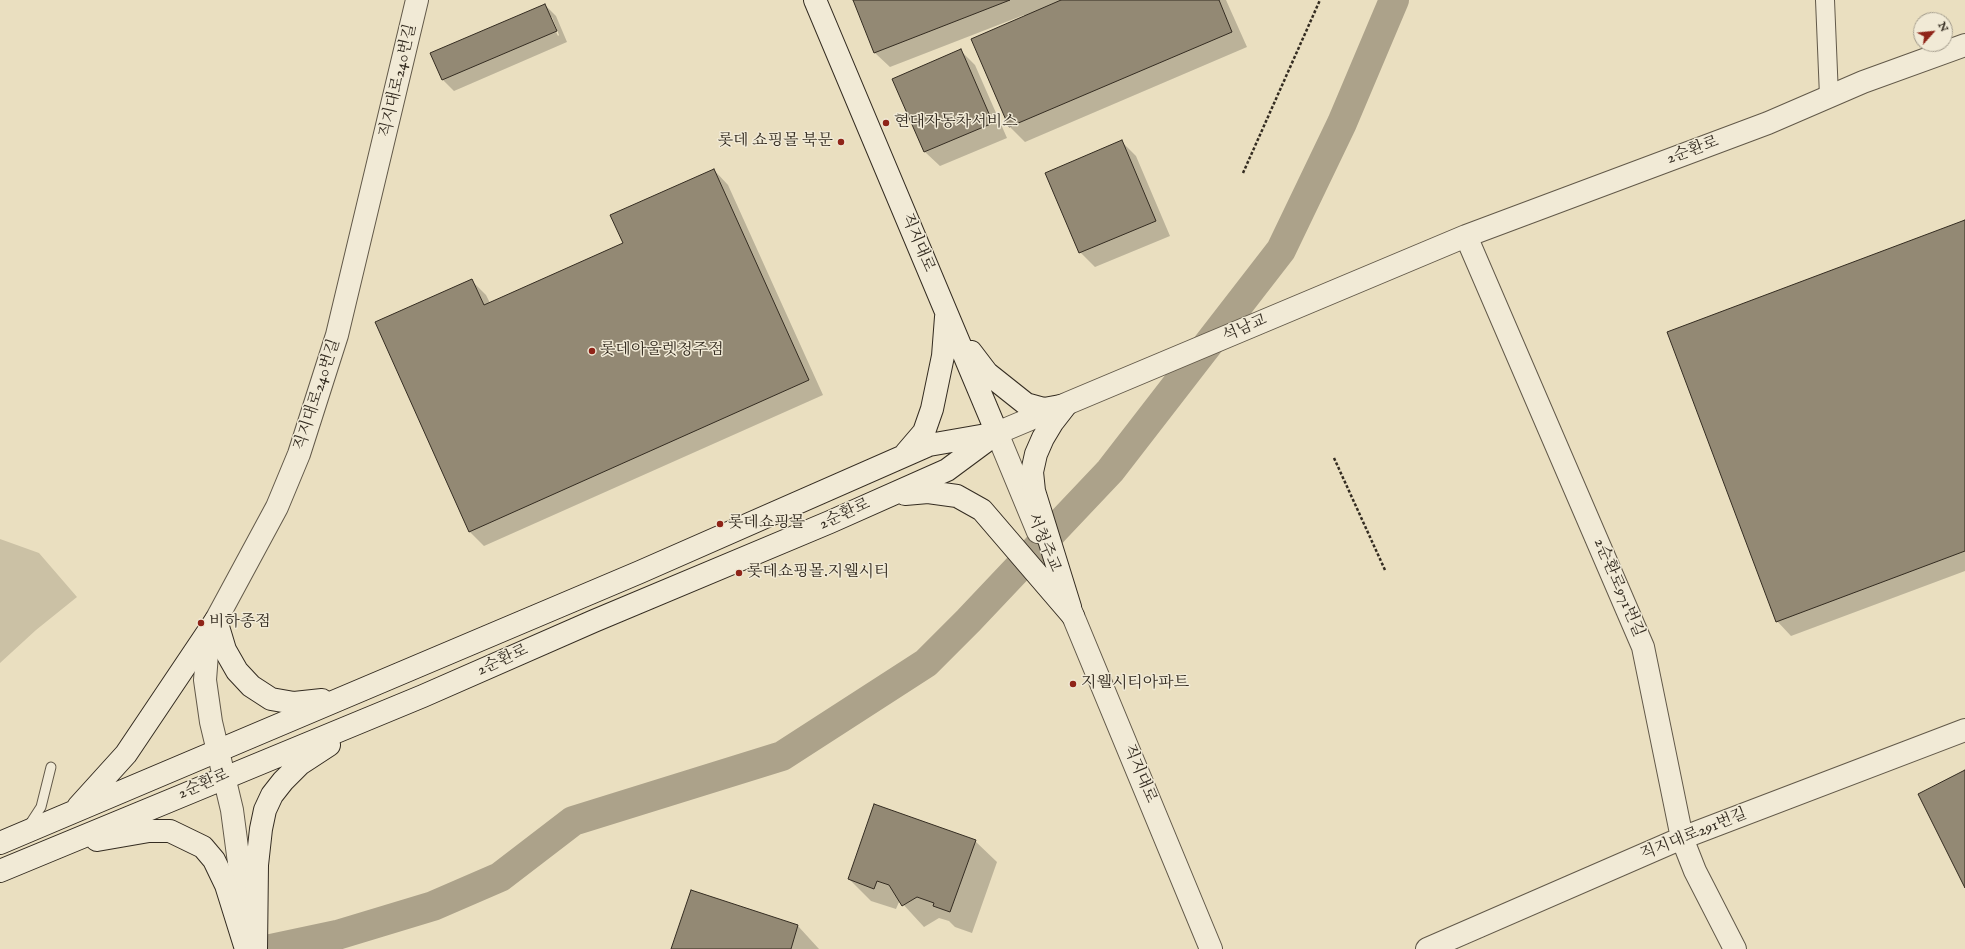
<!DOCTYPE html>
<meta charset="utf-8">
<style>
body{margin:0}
#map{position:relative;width:1965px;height:949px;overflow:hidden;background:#eadfc0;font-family:"IM FELL English",serif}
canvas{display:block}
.north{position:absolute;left:1913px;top:12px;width:40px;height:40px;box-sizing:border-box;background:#f1ead6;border:1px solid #a59e8e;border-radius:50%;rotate:63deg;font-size:11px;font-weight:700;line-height:16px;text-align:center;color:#342c21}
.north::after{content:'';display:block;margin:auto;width:14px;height:18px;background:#8f2418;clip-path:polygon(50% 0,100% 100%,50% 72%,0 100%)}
</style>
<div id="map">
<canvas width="1965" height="949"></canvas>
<div class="north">N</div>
</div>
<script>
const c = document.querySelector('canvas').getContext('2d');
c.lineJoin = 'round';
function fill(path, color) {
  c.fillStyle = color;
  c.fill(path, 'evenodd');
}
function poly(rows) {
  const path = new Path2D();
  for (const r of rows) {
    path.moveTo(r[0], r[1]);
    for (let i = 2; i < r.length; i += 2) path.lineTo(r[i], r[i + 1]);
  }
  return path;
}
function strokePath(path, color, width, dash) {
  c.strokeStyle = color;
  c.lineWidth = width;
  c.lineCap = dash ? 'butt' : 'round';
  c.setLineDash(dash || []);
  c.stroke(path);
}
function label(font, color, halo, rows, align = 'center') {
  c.font = font + ' "IM FELL English","Noto Serif KR",serif';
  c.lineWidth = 3;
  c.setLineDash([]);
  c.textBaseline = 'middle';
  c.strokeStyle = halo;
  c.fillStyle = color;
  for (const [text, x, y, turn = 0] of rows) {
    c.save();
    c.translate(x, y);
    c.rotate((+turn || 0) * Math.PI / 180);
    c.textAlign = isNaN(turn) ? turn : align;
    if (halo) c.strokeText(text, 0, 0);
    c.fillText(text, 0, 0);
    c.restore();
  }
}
fill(poly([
 [0,539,39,553,77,597,36,630,0,663]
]), '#cbc1a5');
fill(poly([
 [854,0,1226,0,1247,47,1025,142,1010,127,972,39,1024,17,1024,15,890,67,875,53],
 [545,5,556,16,567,42,454,91,443,80,432,54],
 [549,17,552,17,559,35,558,36],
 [961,51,975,65,1007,138,940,166,925,152],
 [1122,142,1136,156,1170,236,1095,267,1080,252],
 [714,170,728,185,823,395,484,546,469,531,471,280,486,295,490,303,624,244],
 [1965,221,1965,571,1791,636,1777,621],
 [975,841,997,862,972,933,955,927,949,921,939,918,924,927,901,902,899,902,896,909,871,901,849,879],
 [691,891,798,926,819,949,673,949]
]), '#0003');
strokePath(poly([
 [271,949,337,935,433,906,500,877,573,821,782,756,926,663,968,621,1110,471,1281,250,1342,123,1394,0]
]), '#aca28a', 30);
const building = poly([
 [853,0,1010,0,874,53,853,0],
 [1061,0,1219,0,1232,32,1009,127,971,39,1061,0],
 [545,4,557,31,442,80,430,53,545,4],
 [961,49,993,123,924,152,892,79,961,49],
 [1122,140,1156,221,1079,253,1045,173,1122,140],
 [714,169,809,380,469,532,375,322,472,279,484,305,623,243,610,215,714,169],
 [1965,220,1965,551,1776,622,1667,332,1965,220],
 [1965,770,1965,888,1918,794,1965,770],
 [874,804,976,840,950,912,933,906,934,903,917,897,902,906,889,885,877,881,874,889,848,879,874,804],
 [691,890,798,925,791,949,671,949,691,890]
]);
fill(building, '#938974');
strokePath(building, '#342c21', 1);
const service = poly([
 [28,827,41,807,51,767]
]);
const minor = poly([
 [1825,0,1829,96]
]);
const tertiary = poly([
 [1466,236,1643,647,1682,838,1695,871,1735,949],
 [1038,532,997,433,1466,236,1768,123,1863,82,1965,45],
 [1066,599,1211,949],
 [249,938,232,810,211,722,205,680,207,654,216,620,277,507,299,454,337,335,417,0],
 [1427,949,1682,838,1965,730]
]);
const secondary = poly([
 [815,0,997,433],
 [971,352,987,373,1026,404,1044,409,1066,405],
 [1066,405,1052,423,1043,438,1036,454,1032,472,1034,491,1070,607],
 [906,453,924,432,932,409,943,356,946,317],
 [905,494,928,492,957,496,982,510,1073,616],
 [216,620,225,650,237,671,251,686,271,699,294,703,322,700],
 [78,807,126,754,216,620],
 [97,840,149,831,170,831,203,847,214,860,226,885,246,949],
 [0,843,640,572,929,445,992,434],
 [0,871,423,696,594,621,830,522,947,470,997,433],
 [256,949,257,865,261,829,265,810,272,795,283,781,300,764,329,745]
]);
strokePath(service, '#625949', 11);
strokePath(minor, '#625949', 20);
strokePath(tertiary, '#625949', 24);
strokePath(secondary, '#342c21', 24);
strokePath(poly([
 [1243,173,1320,0],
 [1334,458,1385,570]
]), '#342c21', 2.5, [3, 2]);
strokePath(service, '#f1ead6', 9);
strokePath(minor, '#f1ead6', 18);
strokePath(tertiary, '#f1ead6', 22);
strokePath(secondary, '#f1ead6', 22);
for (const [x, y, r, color] of [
 [886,123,4,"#8f2418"],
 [841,142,4,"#8f2418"],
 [592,351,4,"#8f2418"],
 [720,524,4,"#8f2418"],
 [739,573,4,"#8f2418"],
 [201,623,4,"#8f2418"],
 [1073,684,4,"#8f2418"]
]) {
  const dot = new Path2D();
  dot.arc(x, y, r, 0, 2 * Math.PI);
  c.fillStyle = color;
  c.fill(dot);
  strokePath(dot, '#f1ead6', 1.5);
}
label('16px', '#342c21', '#f1ead6', [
 ["직지대로240번길",399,81,-77],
 ["2순환로",1693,151,-20],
 ["직지대로",917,243,67],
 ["석남교",1245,329,-23],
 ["직지대로240번길",318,395,-72],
 ["2순환로",845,515,-24],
 ["서청주교",1043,543,67],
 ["2순환로971번길",1618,588,67],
 ["2순환로",503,661,-24],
 ["직지대로",1139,774,67],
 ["2순환로",204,785,-23],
 ["직지대로291번길",1694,835,-22]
]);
label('16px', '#342c21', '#f1ead6', [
 ["현대자동차서비스",894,123],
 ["롯데 쇼핑몰 북문",833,142,"right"],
 ["롯데아울렛청주점",600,351],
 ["롯데쇼핑몰",728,524],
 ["롯데쇼핑몰.지웰시티",747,573],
 ["비하종점",209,623],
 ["지웰시티아파트",1081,684]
], 'left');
</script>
